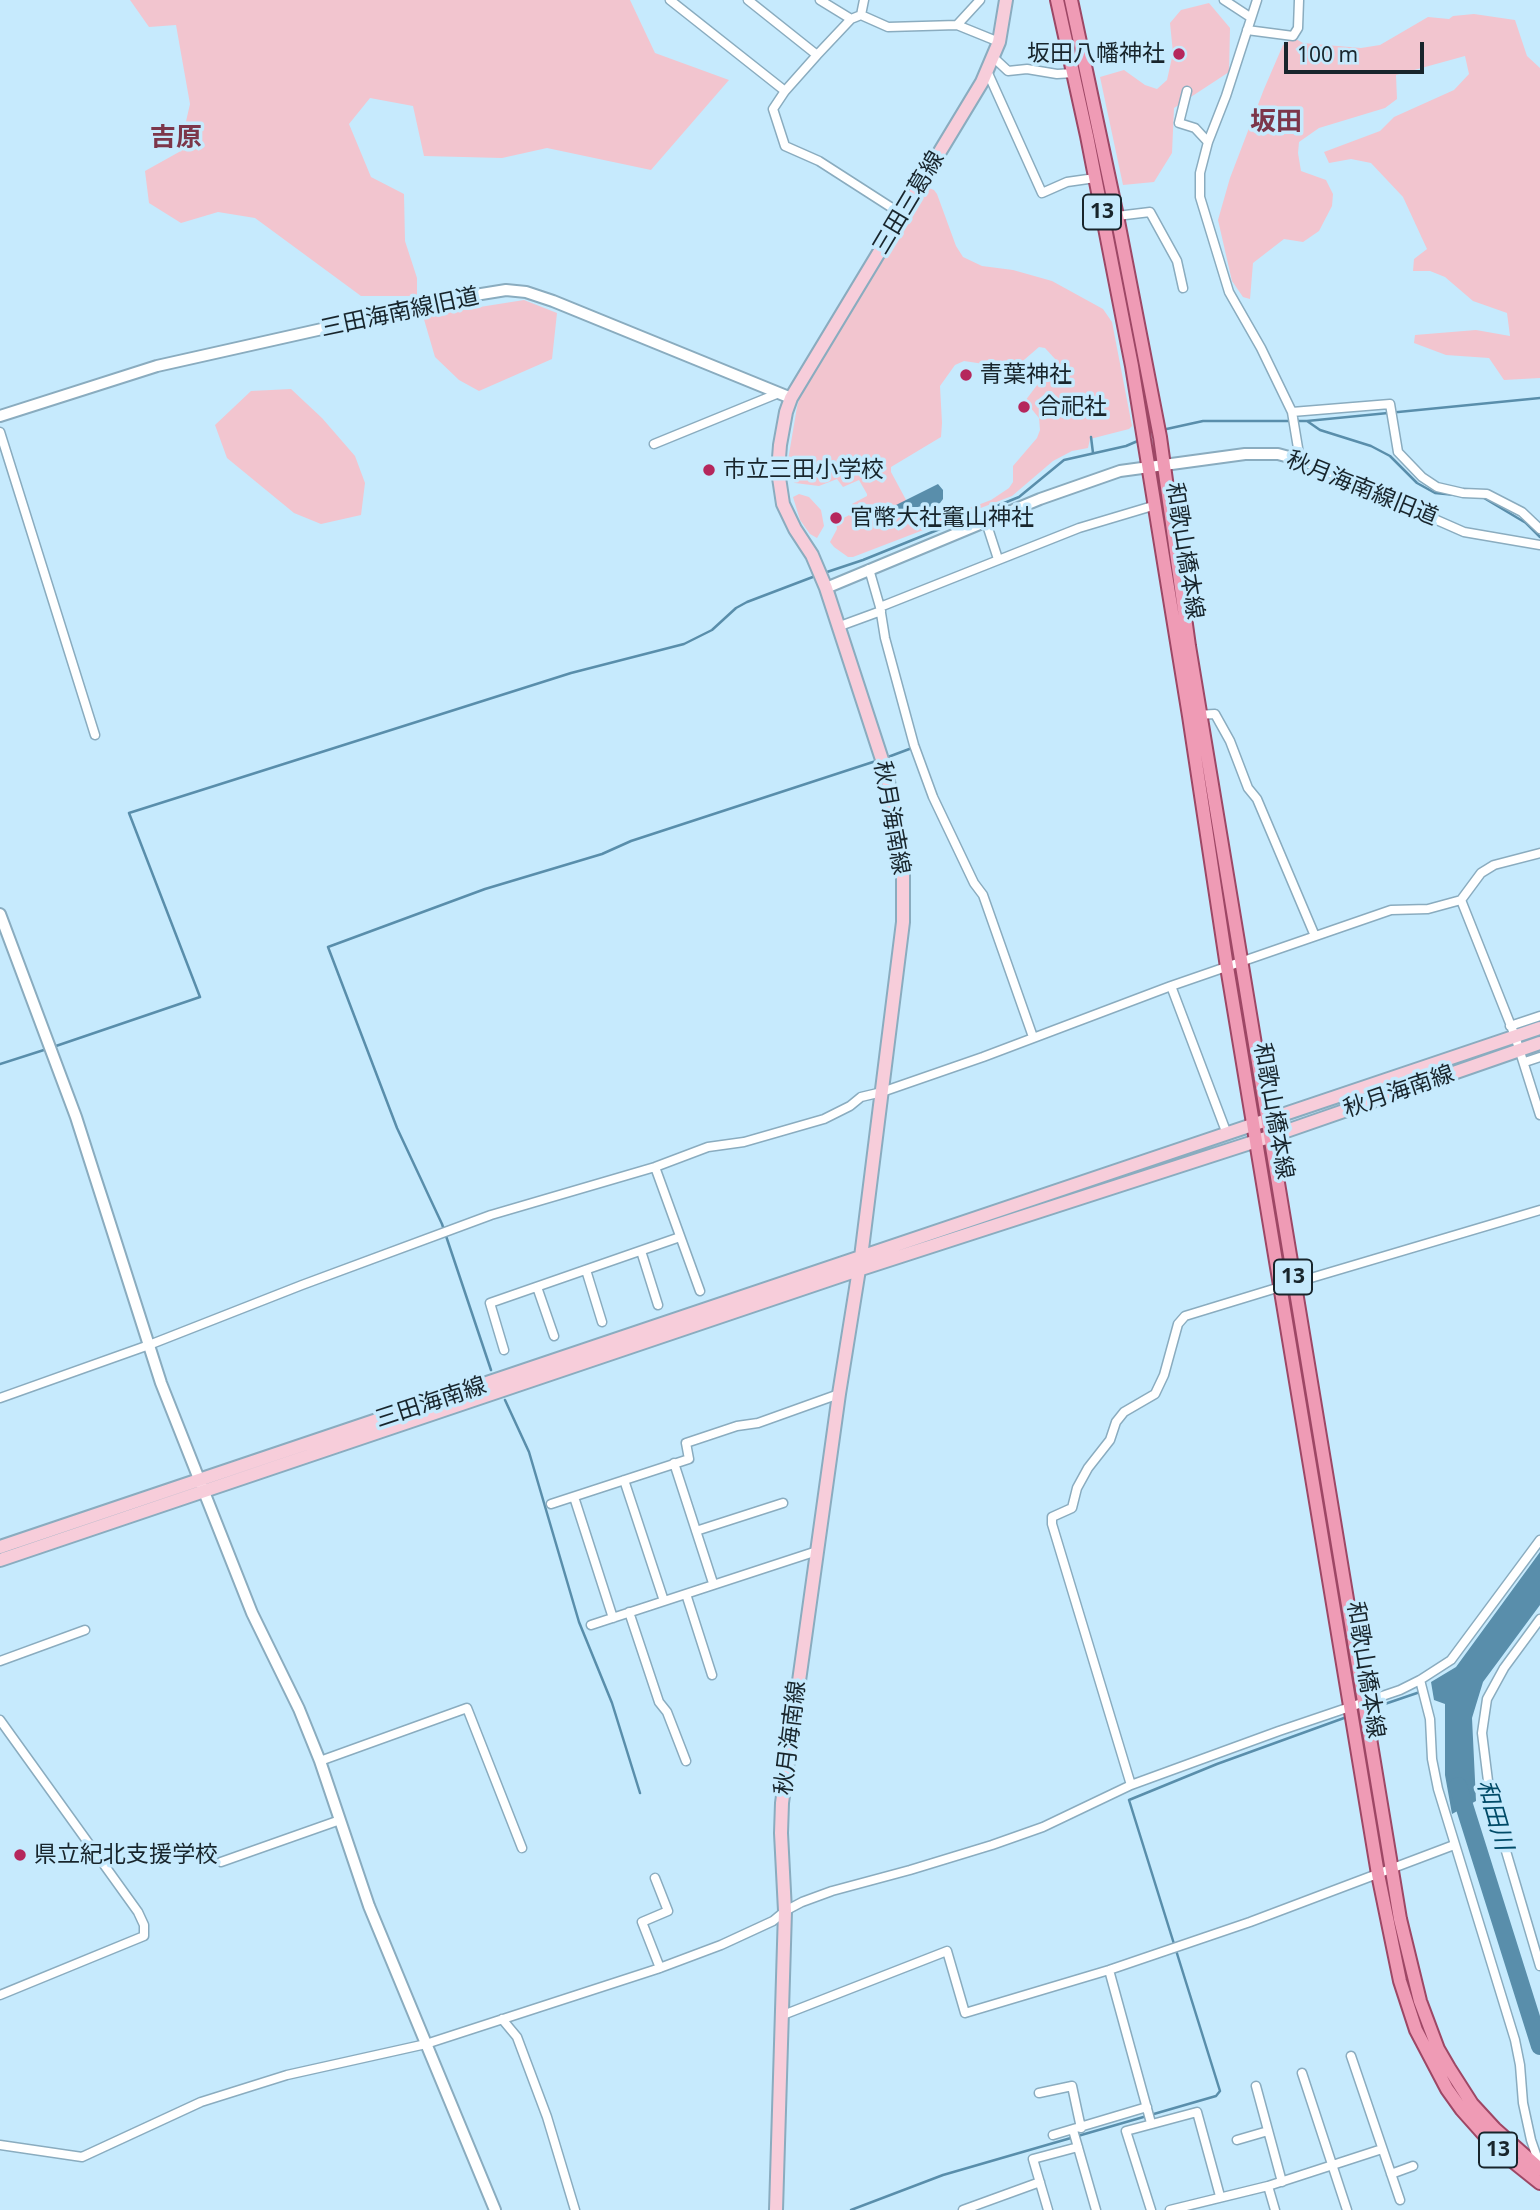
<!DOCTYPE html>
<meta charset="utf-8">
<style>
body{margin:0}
#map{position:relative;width:1540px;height:2210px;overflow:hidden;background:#c6eafd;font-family:"Noto Sans",sans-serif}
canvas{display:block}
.scale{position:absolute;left:1284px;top:42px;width:140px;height:32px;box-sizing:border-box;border:4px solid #18252c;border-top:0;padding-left:9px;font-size:21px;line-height:24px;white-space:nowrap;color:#18252c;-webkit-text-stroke:5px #c6eafd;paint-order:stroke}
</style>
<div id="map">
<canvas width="1540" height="2210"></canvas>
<div class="scale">100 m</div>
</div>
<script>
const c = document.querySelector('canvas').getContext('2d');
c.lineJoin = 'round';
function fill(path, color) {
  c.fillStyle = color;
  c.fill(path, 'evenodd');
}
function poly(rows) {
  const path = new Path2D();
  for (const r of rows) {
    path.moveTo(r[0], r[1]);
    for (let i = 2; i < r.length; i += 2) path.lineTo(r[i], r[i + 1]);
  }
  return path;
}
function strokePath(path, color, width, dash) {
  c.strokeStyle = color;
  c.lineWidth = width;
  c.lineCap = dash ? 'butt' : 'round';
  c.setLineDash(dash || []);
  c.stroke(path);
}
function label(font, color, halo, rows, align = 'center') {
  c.font = font + ' "Noto Sans","Noto Sans JP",sans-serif';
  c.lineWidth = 7;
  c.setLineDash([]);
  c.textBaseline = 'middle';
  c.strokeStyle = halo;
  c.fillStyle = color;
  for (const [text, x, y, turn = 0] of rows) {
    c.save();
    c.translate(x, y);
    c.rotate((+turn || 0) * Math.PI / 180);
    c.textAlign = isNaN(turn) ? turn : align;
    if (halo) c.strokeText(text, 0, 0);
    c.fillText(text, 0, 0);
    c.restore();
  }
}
fill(poly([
 [130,0,630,0,655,53,729,80,651,170,547,148,502,158,424,156,413,106,370,98,349,124,371,177,404,194,405,241,417,278,417,296,361,296,255,218,218,212,181,223,149,203,145,171,179,152,190,104,176,25,149,27],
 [1209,3,1230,28,1229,72,1174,108,1172,153,1154,182,1123,185,1100,77,1124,70,1145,85,1157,89,1167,80,1173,53,1170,23,1181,10],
 [1474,14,1515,20,1527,56,1540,68,1540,378,1504,380,1489,358,1446,355,1414,343,1415,335,1476,330,1510,336,1507,313,1473,301,1445,277,1430,271,1413,271,1414,259,1427,249,1403,197,1371,163,1351,159,1329,163,1324,152,1380,131,1394,117,1454,90,1469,74,1465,56,1396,75,1397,99,1385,108,1319,128,1299,142,1298,153,1301,171,1326,180,1333,194,1332,206,1319,231,1303,242,1284,239,1253,263,1250,299,1243,297,1232,281,1218,220,1230,178,1264,89,1283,45,1294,38,1303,43,1361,48,1380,45,1428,17,1449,19,1453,16],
 [926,187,934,190,937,194,956,246,963,257,982,266,1013,270,1052,281,1103,309,1112,322,1132,426,1129,429,1090,439,1088,448,1072,451,1053,461,1012,496,853,557,848,557,834,547,830,542,837,529,836,522,853,513,852,504,867,496,867,494,859,480,843,487,837,479,819,486,795,483,791,480,787,466,797,407,800,396],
 [1039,347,1045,348,1056,360,1025,401,1039,418,1040,430,1037,438,1013,466,1013,482,1009,488,991,500,962,511,932,515,912,511,891,472,891,467,941,437,942,423,940,386,955,365,964,361,984,364,1000,378,1003,378],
 [524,300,557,313,552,359,479,391,459,380,435,357,423,316],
 [291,389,322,418,355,456,365,483,361,515,321,524,294,513,227,458,215,425,251,391],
 [799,494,809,497,821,510,824,526,817,538,810,534,800,520,793,497]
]), '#f2c5cf');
fill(poly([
 [938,484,943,490,943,499,940,503,929,507,912,507,887,521,881,521,880,517,882,512],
 [1540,1552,1540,1605,1483,1682,1472,1718,1476,1801,1452,1814,1445,1775,1445,1704,1434,1700,1431,1682,1456,1667]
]), '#598eab');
strokePath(poly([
 [1307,421,1320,430,1371,446,1390,456,1417,483,1435,493,1456,495],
 [1162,430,1203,421,1307,421,1540,398],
 [1091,437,1093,453],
 [1484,498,1526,523,1540,537],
 [824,573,863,560,1019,497,1064,460,1126,446,1140,440],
 [888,757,912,748,912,746],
 [53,1047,200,997,129,813,571,673,684,644,712,630,736,608,747,602,818,575],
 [0,1064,47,1049],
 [491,1370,442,1224,397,1128,328,947,485,889,602,854,631,841,876,761],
 [505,1400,529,1452,579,1622,612,1703,640,1793],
 [1373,1708,1420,1692],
 [851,2210,943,2175,1216,2096,1220,2091,1129,1800,1217,1764,1344,1718]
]), '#598eab', 2.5);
strokePath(poly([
 [1458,1786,1540,2046]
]), '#598eab', 18);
const minor = poly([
 [670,0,785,91],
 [748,0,817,55],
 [820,0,851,19],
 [1224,0,1250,17],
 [1257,0,1226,96,1208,142,1200,173,1200,197,1229,292,1261,348,1292,412,1300,460,1464,532,1540,545],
 [861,15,864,0],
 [957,25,980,0],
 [1247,30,1293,36,1298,28,1299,0],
 [993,57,1008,71,1027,69,1057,74,1074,73],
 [987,71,1042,193,1067,182,1095,178],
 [1187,91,1179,123,1195,128,1208,142],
 [903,215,819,161,785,146,773,109,785,91,817,55,851,19,861,15,888,27,957,25,999,42],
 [1117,216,1150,212,1177,261,1183,288],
 [1292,412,1390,404,1398,452,1422,477,1437,487,1463,493,1487,494,1522,512,1540,529],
 [0,432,95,735],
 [654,444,779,393],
 [986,522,998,559],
 [869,569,880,607,885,638,914,745,933,797,974,883,983,895,1033,1037],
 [880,607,1079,528,1156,505],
 [840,626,881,611],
 [1197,715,1215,714,1230,741,1248,788,1257,799,1315,936],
 [1461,900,1515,1036,1540,1115],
 [1171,986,1227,1134],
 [1510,1026,1540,1016],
 [1525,1062,1540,1057],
 [655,1167,700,1291],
 [641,1251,658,1305],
 [586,1270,602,1322],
 [1294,1283,1540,1210],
 [537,1287,554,1336],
 [504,1350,490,1303,680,1237],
 [0,1398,149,1345,302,1285,491,1215,655,1167,708,1147,744,1142,824,1119,850,1106,861,1097,882,1092,983,1057,1171,986,1391,910,1428,909,1461,900,1481,873,1494,865,1540,853],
 [674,1463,713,1583],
 [624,1480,664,1601],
 [574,1497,613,1618],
 [551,1504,689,1459,686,1443,737,1426,758,1423,839,1394],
 [696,1531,783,1503],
 [686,1594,712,1675],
 [629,1612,659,1702,667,1712,686,1761],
 [1540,1619,1504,1668,1487,1699,1482,1733,1490,1797,1540,1966],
 [591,1625,817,1551],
 [0,1661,85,1630],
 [1420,1680,1430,1719,1432,1759,1438,1789,1515,2040,1520,2065,1523,2103,1531,2140,1540,2166],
 [0,1720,138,1912,144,1925,144,1936,0,1995],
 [320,1761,467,1708,522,1848],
 [1131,1785,1052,1524,1052,1517,1072,1508,1077,1488,1088,1468,1110,1440,1116,1422,1124,1412,1155,1394,1164,1375,1178,1324,1185,1316,1280,1287],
 [221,1862,340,1820],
 [655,1878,668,1911,642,1922,660,1968],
 [1109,1970,1151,2123],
 [783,2015,947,1951,965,2013,1109,1970,1250,1922,1454,1845],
 [502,2019,517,2037,547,2117,575,2210],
 [1351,2056,1400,2200],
 [1302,2073,1347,2210],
 [1256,2086,1282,2182],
 [1039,2093,1072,2086,1081,2128],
 [1073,2130,1096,2210],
 [1053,2135,1147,2107],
 [1237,2140,1268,2131],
 [0,2145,82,2157,201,2102,287,2075,426,2044,657,1969,721,1945,773,1921,785,1911,802,1902,832,1891,910,1870,992,1845,1043,1827,1131,1785,1279,1731,1400,1690,1420,1680,1451,1660,1540,1540],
 [1391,2174,1413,2166],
 [1268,2186,1275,2210],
 [963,2210,1040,2182],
 [1048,2210,1033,2159,1078,2147],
 [1151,2210,1126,2131,1197,2112,1220,2196],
 [1170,2210,1268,2186,1382,2149]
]);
const tertiary = poly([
 [0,416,157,366,469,296,506,290,526,292,553,301,791,398],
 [826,588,1040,499,1120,471,1245,454,1278,454,1300,460],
 [0,914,76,1117,161,1383,252,1613,299,1709,320,1761,369,1906,495,2210]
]);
const secondary = poly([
 [0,1547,1540,1028],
 [0,1560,858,1270,1272,1136,1540,1043],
 [776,2210,785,1911,781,1833,782,1803,839,1394,861,1257,903,922,903,873,887,775,826,588,812,555,795,529,783,504,778,471,780,445,786,412,791,398,982,82,999,42,1006,0]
]);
const primary = poly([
 [1057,0,1087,136,1132,366,1189,716,1227,967,1378,1874,1400,1981,1416,2030,1447,2089,1462,2110,1495,2147,1540,2183],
 [1071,0,1117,216,1160,437,1189,646,1400,1919,1420,2001,1438,2049,1449,2068,1472,2104,1495,2129,1540,2169]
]);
strokePath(minor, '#8aacbf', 11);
strokePath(tertiary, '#8aacbf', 14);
strokePath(secondary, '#8aacbf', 16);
strokePath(primary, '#9d4765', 16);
strokePath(minor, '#fff', 8);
strokePath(tertiary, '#fff', 10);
strokePath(secondary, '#f7cdda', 12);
strokePath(primary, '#ef9bb5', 12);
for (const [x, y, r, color] of [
 [1179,54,7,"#b5275c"],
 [966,375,7,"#b5275c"],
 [1024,407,7,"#b5275c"],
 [709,470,7,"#b5275c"],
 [836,518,7,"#b5275c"],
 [20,1855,7,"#b5275c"]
]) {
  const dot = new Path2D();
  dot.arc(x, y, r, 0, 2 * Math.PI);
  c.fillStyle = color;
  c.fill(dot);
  strokePath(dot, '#c6eafd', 2.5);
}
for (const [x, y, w] of [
 [1102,212,38],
 [1293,1277,38],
 [1498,2150,38]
]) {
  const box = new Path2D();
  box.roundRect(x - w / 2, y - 17.5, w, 35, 5);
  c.fillStyle = '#c6eafd';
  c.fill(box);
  strokePath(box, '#18252c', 2);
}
label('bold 21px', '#18252c', null, [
 ["13",1102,212],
 ["13",1293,1277],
 ["13",1498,2150]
]);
label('23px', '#18252c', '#c6eafd', [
 ["坂田八幡神社",1165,54,"right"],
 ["青葉神社",980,375],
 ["合祀社",1038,407],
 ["市立三田小学校",723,470],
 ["官幣大社竃山神社",850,518],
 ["県立紀北支援学校",34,1855]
], 'left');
label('23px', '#18252c', '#c6eafd', [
 ["三田三葛線",909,203,-59],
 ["三田海南線旧道",400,313,-12],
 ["秋月海南線旧道",1362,489,22],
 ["和歌山橋本線",1184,551,81],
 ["秋月海南線",891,818,80],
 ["秋月海南線",1399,1092,-19],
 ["和歌山橋本線",1273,1111,80],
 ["三田海南線",431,1403,-18],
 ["和歌山橋本線",1365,1670,81],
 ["秋月海南線",791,1738,-83]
]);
label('italic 24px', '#004b68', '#c6eafd', [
 ["和田川",1494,1815,74]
]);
label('bold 26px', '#7c364a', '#c6eafd', [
 ["坂田",1276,123],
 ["吉原",176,139]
]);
</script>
